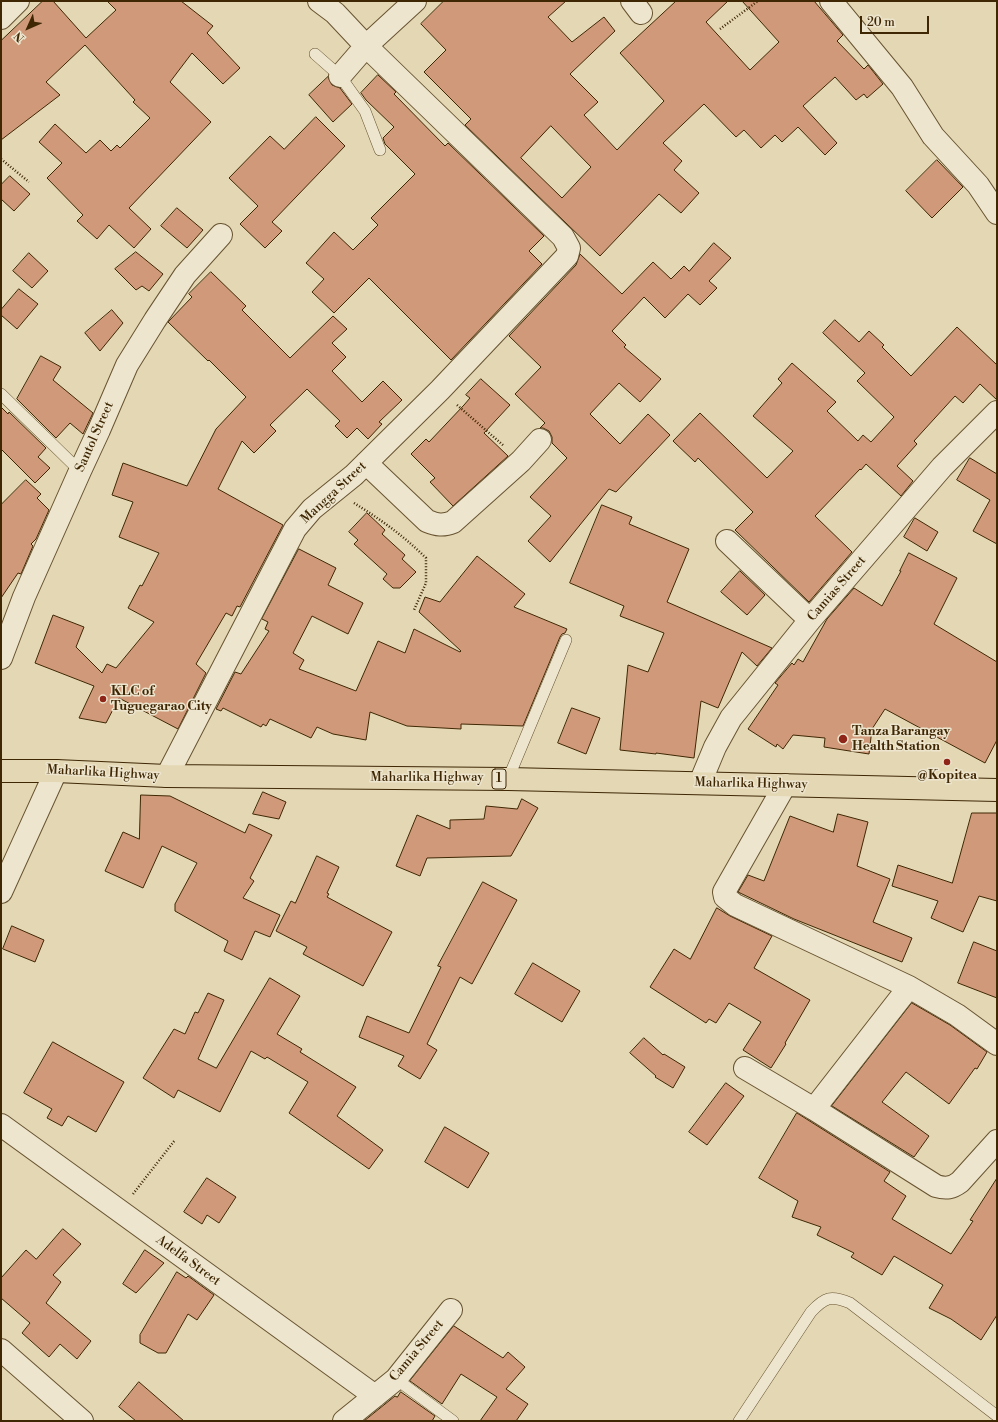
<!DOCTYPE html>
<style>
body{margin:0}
#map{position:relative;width:998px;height:1422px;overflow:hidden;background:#e3d7b4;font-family:"Libre Bodoni",serif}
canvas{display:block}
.frame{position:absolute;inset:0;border:2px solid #3f2704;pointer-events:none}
.north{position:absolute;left:8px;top:8px;width:40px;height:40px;-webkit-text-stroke:3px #ede5ce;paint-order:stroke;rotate:225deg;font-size:11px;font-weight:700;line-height:16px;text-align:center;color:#3f2704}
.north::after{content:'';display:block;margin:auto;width:14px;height:18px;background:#3f2704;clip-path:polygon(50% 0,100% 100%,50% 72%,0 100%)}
.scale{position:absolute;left:860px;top:16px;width:69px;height:18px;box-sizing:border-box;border:2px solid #3f2704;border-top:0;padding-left:5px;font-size:12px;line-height:14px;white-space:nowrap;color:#3f2704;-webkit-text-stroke:3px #ede5ce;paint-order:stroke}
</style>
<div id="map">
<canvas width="998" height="1422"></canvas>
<div class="frame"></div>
<div class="north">N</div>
<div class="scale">20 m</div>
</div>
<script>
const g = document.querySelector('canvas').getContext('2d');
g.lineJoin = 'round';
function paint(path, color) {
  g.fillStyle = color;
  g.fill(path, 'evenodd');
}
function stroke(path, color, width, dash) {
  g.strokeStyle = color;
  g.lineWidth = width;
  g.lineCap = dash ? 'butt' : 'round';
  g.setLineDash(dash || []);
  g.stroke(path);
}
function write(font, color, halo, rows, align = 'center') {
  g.font = font + ' "Libre Bodoni",serif';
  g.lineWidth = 3;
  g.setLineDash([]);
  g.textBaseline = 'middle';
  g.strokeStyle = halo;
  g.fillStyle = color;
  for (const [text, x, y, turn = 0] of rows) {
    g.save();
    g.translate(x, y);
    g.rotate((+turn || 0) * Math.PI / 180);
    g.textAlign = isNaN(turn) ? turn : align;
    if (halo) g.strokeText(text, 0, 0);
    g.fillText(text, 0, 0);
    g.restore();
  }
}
const building = new Path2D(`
 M 43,1 L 53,1 L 86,38 L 116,10 L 107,1 L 181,1 L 213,26 L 207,33 L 240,68 L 223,84 L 192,53 L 170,82 L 211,122 L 129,208 L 151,229 L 134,248 L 109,225 L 97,239 L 77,221 L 83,215 L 47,178 L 62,163 L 39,142 L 55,124 L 86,153 L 100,140 L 111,151 L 117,145 L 120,148 L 150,118 L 133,102 L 135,100 L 85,45 L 46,82 L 60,95 L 1,140 L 1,41 Z
 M 444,1 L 566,1 L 548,17 L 572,42 L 604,17 L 615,31 L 570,74 L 598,102 L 584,115 L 617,150 L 664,101 L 620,53 L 676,1 L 728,1 L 706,22 L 750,70 L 779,42 L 742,1 L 814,1 L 843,35 L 837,41 L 864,69 L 868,65 L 883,84 L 867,98 L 864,94 L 856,100 L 835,77 L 803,106 L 837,143 L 825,155 L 798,127 L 782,142 L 775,135 L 761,148 L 744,130 L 736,137 L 704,104 L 663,143 L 682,161 L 674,170 L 699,193 L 681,213 L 659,194 L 600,256 L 465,125 L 471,119 L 424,72 L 446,50 L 421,24 ZM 551,126 L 591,167 L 562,198 L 521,158 Z
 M 378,75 L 396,92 L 394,94 L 445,146 L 448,143 L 544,236 L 529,251 L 542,264 L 451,360 L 369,278 L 334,313 L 312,292 L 324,279 L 306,263 L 334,232 L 353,250 L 378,225 L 371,218 L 415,174 L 385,144 L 383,138 L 394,127 L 366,100 L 361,93 Z
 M 328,77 L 332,85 L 340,88 L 352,104 L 333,122 L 309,95 Z
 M 316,117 L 345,146 L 272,222 L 282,231 L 265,248 L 240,224 L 258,206 L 229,178 L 270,136 L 284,149 Z
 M 937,160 L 963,187 L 932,218 L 906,191 Z
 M 10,176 L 30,194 L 14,211 L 1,199 L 1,185 Z
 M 177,208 L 203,230 L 187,248 L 161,226 Z
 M 714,243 L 731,258 L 709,281 L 717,288 L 700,305 L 688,294 L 665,318 L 644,297 L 612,331 L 626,345 L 624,347 L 661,379 L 640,402 L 619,383 L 590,414 L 620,444 L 648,414 L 670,435 L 616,492 L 609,489 L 550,562 L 528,541 L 551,516 L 530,497 L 567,458 L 552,443 L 552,437 L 549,431 L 543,428 L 540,428 L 545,423 L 515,394 L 541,367 L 509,336 L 576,265 L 580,254 L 622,294 L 653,262 L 671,279 L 684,266 L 689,271 Z
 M 136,252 L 163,274 L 149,291 L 142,286 L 136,290 L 115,269 Z
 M 29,253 L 48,271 L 32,288 L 13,271 Z
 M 211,272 L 246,306 L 242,310 L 290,358 L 333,316 L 347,329 L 332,343 L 346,357 L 332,371 L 362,402 L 383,381 L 402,400 L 379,422 L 382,424 L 368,439 L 357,428 L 347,438 L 335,426 L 340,421 L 307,389 L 270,425 L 276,431 L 254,453 L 242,441 L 218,489 L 283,525 L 240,607 L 237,606 L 232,616 L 226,613 L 196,664 L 206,673 L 178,729 L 119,698 L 106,723 L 79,718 L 94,686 L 35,663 L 53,615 L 84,627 L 76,647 L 102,673 L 107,664 L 116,668 L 154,622 L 128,608 L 140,585 L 142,586 L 159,553 L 119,537 L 133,502 L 112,495 L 123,463 L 187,486 L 216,429 L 246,397 L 209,360 L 208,361 L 168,322 L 192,297 L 189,294 Z
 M 19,289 L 38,304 L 17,329 L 1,315 L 1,310 Z
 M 112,310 L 123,323 L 100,351 L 85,333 Z
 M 835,320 L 859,342 L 869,331 L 884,345 L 882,347 L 911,376 L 957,327 L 997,365 L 997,400 L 980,384 L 963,403 L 955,396 L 914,441 L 917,444 L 897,466 L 913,481 L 901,496 L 866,464 L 861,470 L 860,469 L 815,516 L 852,552 L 809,602 L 735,530 L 753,512 L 698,458 L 695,462 L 673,441 L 700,413 L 767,478 L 793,451 L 753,416 L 782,383 L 778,379 L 792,363 L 836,402 L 827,411 L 858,441 L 863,435 L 871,442 L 894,417 L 857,381 L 865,373 L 823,333 Z
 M 41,356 L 61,367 L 53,380 L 93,413 L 83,434 L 70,423 L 56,438 L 17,399 Z
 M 481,379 L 510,405 L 484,433 L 508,456 L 453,506 L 430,482 L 435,478 L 411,454 L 426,439 L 429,442 L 464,405 L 470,398 L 466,395 Z
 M 1,407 L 8,414 L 9,412 L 46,448 L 38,457 L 50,468 L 35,483 L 1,449 Z
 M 970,458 L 997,474 L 997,544 L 973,531 L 990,500 L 957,480 Z
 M 26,480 L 41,494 L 37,498 L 49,510 L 36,539 L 31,544 L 33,546 L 21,574 L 18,573 L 1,598 L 1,505 Z
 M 602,505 L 632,517 L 629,524 L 689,549 L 667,602 L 772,648 L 757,666 L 742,652 L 718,708 L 701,701 L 694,758 L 656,753 L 656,754 L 620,750 L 628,665 L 648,672 L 664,633 L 620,616 L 624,606 L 570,583 Z
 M 367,513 L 385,530 L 382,534 L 405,555 L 402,559 L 416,572 L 400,588 L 393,588 L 383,579 L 387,574 L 354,544 L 358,540 L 349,532 Z
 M 915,518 L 938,532 L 927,551 L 904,537 Z
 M 299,549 L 336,568 L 328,585 L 363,603 L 348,634 L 312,616 L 293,653 L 304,660 L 299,669 L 356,691 L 378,641 L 405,653 L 414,629 L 460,652 L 461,651 L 419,612 L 425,597 L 440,602 L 477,556 L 525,594 L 514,607 L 567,629 L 565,633 L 562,634 L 560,637 L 523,726 L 461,724 L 461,729 L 407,726 L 370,712 L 366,740 L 333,734 L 317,727 L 311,738 L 270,719 L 266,726 L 263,724 L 261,727 L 223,708 L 221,711 L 216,709 L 235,672 L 241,674 L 269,631 L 265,629 L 268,622 L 262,619 Z
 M 909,553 L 957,578 L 934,624 L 997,662 L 997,740 L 985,763 L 885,709 L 872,729 L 869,754 L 824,747 L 825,738 L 793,735 L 783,749 L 777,744 L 776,747 L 748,729 L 778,685 L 775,683 L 792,663 L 794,665 L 798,659 L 803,662 L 827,619 L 854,588 L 882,606 L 901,571 L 900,571 Z
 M 740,571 L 765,595 L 747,615 L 721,592 Z
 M 572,708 L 600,718 L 586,754 L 558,743 Z
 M 263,792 L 286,802 L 279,819 L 253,814 Z
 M 141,795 L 170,796 L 245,833 L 249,824 L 272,835 L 250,878 L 254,881 L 243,898 L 280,915 L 270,937 L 255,931 L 242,960 L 224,951 L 228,941 L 175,911 L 175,904 L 197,863 L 162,846 L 143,888 L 105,871 L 123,832 L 139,839 Z
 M 522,799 L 538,808 L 511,856 L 427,858 L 420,876 L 396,866 L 417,815 L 450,829 L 450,820 L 484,819 L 486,806 L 517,809 Z
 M 972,813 L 997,813 L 997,901 L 979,896 L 963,932 L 931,918 L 938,901 L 892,886 L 898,865 L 952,883 Z
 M 838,814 L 868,822 L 857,866 L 890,879 L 873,922 L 912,938 L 902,962 L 794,919 L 738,892 L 748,875 L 764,881 L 790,816 L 833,832 Z
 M 317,856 L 339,867 L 327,893 L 329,894 L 327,897 L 392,932 L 363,986 L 303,954 L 307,947 L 276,931 L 291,901 L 295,903 Z
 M 483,882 L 517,900 L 472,984 L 460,977 L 427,1044 L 437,1050 L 420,1079 L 398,1066 L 404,1056 L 359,1037 L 367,1016 L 409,1033 L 441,967 L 438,966 Z
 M 717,908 L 730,916 L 772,936 L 754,968 L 810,1000 L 785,1043 L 786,1044 L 771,1068 L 743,1050 L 761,1022 L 729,1003 L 716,1023 L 709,1019 L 706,1023 L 650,987 L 674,949 L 690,959 Z
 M 12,926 L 44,940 L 35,962 L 3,949 Z
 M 974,942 L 997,951 L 997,998 L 958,983 Z
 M 533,963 L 580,991 L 562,1022 L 515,994 Z
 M 270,978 L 300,996 L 277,1034 L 302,1049 L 300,1052 L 356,1087 L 337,1116 L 383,1150 L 369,1169 L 289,1113 L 308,1082 L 267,1057 L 265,1059 L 251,1051 L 220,1112 L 178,1090 L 174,1098 L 143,1078 L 174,1029 L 185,1034 L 195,1012 L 198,1013 L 208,993 L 224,1000 L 198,1059 L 216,1068 Z
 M 912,1003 L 950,1025 L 987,1052 L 977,1069 L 975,1068 L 949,1104 L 906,1072 L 882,1102 L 929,1136 L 914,1157 L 832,1106 Z
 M 644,1038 L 663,1055 L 664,1054 L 685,1067 L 673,1088 L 655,1077 L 656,1076 L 630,1053 Z
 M 53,1042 L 124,1082 L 96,1132 L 68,1116 L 62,1126 L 47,1118 L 52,1109 L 24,1093 Z
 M 726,1083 L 744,1096 L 707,1145 L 689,1132 Z
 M 797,1113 L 890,1172 L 884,1181 L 906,1196 L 892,1219 L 951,1254 L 973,1221 L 970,1220 L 997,1178 L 997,1315 L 981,1340 L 951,1319 L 929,1308 L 943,1285 L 894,1256 L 882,1275 L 851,1257 L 854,1253 L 817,1235 L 821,1227 L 792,1217 L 798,1201 L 759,1178 Z
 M 445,1127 L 489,1153 L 468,1188 L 425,1162 Z
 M 207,1178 L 236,1197 L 219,1223 L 207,1215 L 202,1224 L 184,1212 Z
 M 63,1229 L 81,1244 L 53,1275 L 61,1282 L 46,1303 L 91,1341 L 77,1359 L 60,1344 L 49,1357 L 22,1333 L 30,1323 L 1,1298 L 1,1278 L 26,1250 L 36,1259 Z
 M 145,1250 L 164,1263 L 136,1293 L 123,1284 Z
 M 177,1272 L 186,1278 L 188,1276 L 214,1295 L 197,1320 L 188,1314 L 166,1353 L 158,1353 L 140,1343 L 140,1335 Z
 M 454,1326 L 503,1358 L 508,1352 L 525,1367 L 506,1389 L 528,1404 L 516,1421 L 480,1421 L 497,1397 L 461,1374 L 442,1404 L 410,1381 Z
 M 139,1382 L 184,1421 L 136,1421 L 119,1407 Z
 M 401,1392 L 435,1416 L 432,1421 L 364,1421 L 395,1396 L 397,1397 Z`);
paint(building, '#d09979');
stroke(building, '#3f2704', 1);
const service = new Path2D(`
 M 315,54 L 340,76 L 365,111 L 380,150
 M 1,394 L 80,471
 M 508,779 L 566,640
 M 396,1379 L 453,1421
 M 739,1421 L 811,1312 C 825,1297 831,1295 850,1303 L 997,1416`);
const minor = new Path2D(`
 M 632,1 L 641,13
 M 831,1 L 902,87 L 933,136 L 978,185 L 997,213
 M 340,76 L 366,46 L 415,1
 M 366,463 L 427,521 C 437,525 443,526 453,522 L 521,461 L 540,440
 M 727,541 L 810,620
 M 1,658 L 24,597 L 80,471 L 99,430 L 127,365 L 155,320 L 185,275 L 221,235
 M 167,776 L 295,529 L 312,509 L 354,475 L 440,390 L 567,256 L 569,248 L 563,237 L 366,46 L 335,13 L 319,1
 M 700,783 L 715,747 L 731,718 L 810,620 L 942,467 L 997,412
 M 785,785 L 724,892 L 725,897 L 735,905 L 909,987 L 957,1015 L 997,1044
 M 1,892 L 56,771
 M 745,1068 L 814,1109 L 936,1186 C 946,1189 952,1188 960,1182 L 997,1141
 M 814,1109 L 909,987
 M 1,1125 L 375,1396
 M 1,1350 L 82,1421
 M 344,1421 L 396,1379 L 451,1310`);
const tertiary = new Path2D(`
 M 1,18 L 18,1`);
const primary = new Path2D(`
 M 1,771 L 56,771 L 167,776 L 508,779 L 997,790`);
stroke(service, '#685330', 12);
stroke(minor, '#685330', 24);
stroke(tertiary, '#685330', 24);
stroke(primary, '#3f2704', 24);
stroke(new Path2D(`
 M 720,29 L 758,1
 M 1,159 L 29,182
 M 457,405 L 504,446
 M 354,503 C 380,519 404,536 426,558 L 426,583 L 414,610
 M 133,1194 L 175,1140`), '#3f2704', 2.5, [1, 2]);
stroke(service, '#ede5ce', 11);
stroke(minor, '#ede5ce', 22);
stroke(tertiary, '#ede5ce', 22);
stroke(primary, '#e3d7b4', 22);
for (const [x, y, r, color] of [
 [103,699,4,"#8f2418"],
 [843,739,5,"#8f2418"],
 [947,762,4,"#8f2418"]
]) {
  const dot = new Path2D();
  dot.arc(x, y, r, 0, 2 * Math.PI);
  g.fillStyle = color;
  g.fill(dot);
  stroke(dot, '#ede5ce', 1.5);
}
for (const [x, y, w] of [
 [499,779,14]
]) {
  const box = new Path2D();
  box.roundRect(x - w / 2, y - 10, w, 20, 3);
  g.fillStyle = '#ede5ce';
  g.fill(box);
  stroke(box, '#3f2704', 1);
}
write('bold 12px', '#3f2704', null, [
 ["1",499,779]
]);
write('13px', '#3f2704', '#ede5ce', [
 ["Santol Street",95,437,-66],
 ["Mangga Street",334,493,-43],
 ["Camias Street",837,589,-49],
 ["Maharlika Highway",103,773,3],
 ["Maharlika Highway",427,778],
 ["Maharlika Highway",751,784,1],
 ["Adelfa Street",188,1261,36],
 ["Camia Street",417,1351,-50]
]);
write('bold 13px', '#3f2704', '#ede5ce', [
 ["KLC of",111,692],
 ["Tuguegarao City",111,707],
 ["Tanza Barangay",852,732],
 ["Health Station",852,747],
 ["@Kopitea",947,776,"center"]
], 'left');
</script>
